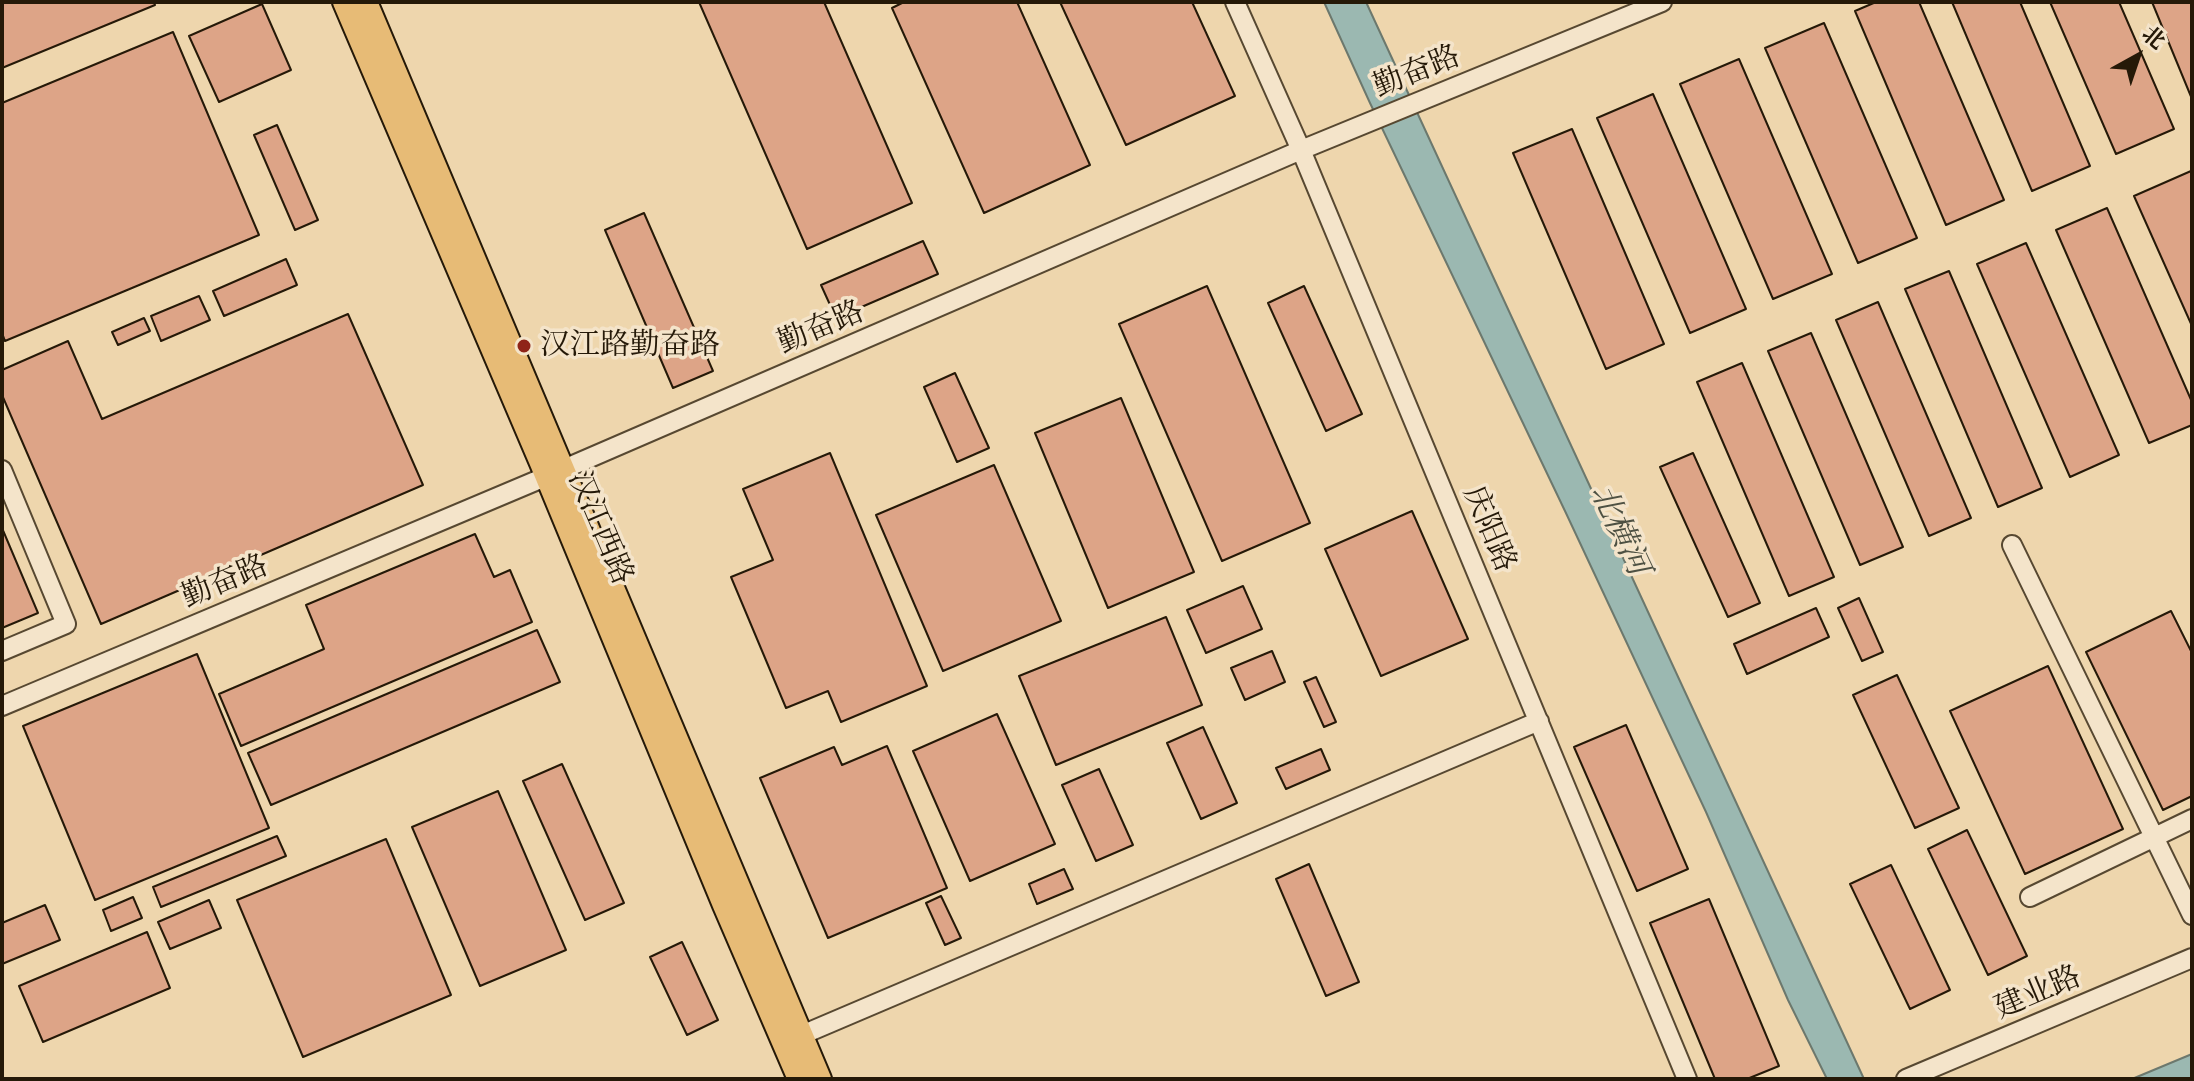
<!DOCTYPE html>
<meta charset="utf-8">
<style>
body{margin:0}
#map{position:relative;width:2194px;height:1081px;overflow:hidden;background:#eed6ad;font-family:"EB Garamond","Noto Serif SC",serif}
canvas{display:block}
.frame{position:absolute;inset:0;border:4px solid #251908;pointer-events:none}
.north{position:absolute;left:2098px;top:16px;width:80px;height:80px;-webkit-text-stroke:6px #f4e4ca;paint-order:stroke;rotate:40deg;font-size:22px;font-weight:700;line-height:32px;text-align:center;color:#251908}
.north::after{content:'';display:block;margin:auto;width:28px;height:36px;background:#251908;clip-path:polygon(50% 0,100% 100%,50% 72%,0 100%)}
</style>
<div id="map">
<canvas width="2194" height="1081"></canvas>
<div class="frame"></div>
<div class="north">北</div>
</div>
<script>
const g = document.querySelector('canvas').getContext('2d');
g.lineJoin = 'round';
function paint(path, color) {
  g.fillStyle = color;
  g.fill(path, 'evenodd');
}
function stroke(path, color, width, dash) {
  g.strokeStyle = color;
  g.lineWidth = width;
  g.lineCap = dash ? 'butt' : 'round';
  g.setLineDash(dash || []);
  g.stroke(path);
}
function write(font, color, halo, rows, align = 'center') {
  g.font = font + ' "EB Garamond","Noto Serif SC",serif';
  g.lineWidth = 7;
  g.setLineDash([]);
  g.textBaseline = 'middle';
  g.strokeStyle = halo;
  g.fillStyle = color;
  for (const [text, x, y, turn = 0] of rows) {
    g.save();
    g.translate(x, y);
    g.rotate((+turn || 0) * Math.PI / 180);
    g.textAlign = isNaN(turn) ? turn : align;
    if (halo) g.strokeText(text, 0, 0);
    g.fillText(text, 0, 0);
    g.restore();
  }
}
const water = new Path2D(`
 M 1324,2 L 1366,2 L 1864,1079 L 1827,1079 L 1788,1000 L 1706,812 L 1565,511 L 1370,103 Z
 M 2192,1054 L 2192,1079 L 2132,1079 Z`);
paint(water, '#9bb8b1');
stroke(water, '#6c786d', 2);
const building = new Path2D(`
 M 2,2 L 154,2 L 155,5 L 2,68 Z
 M 699,2 L 824,2 L 912,203 L 807,249 Z
 M 904,2 L 1017,2 L 1090,165 L 984,213 L 892,8 Z
 M 1060,2 L 1192,2 L 1235,96 L 1126,145 Z
 M 1876,2 L 1919,2 L 2004,200 L 1946,225 L 1855,11 Z
 M 1952,2 L 2020,2 L 2090,166 L 2032,191 Z
 M 2050,2 L 2119,2 L 2174,129 L 2116,154 Z
 M 2152,2 L 2192,2 L 2192,99 Z
 M 262,4 L 291,70 L 219,102 L 189,36 Z
 M 1824,23 L 1917,238 L 1858,263 L 1765,48 Z
 M 173,32 L 259,235 L 5,341 L 2,333 L 2,103 Z
 M 1739,59 L 1832,274 L 1773,299 L 1680,84 Z
 M 1653,94 L 1746,309 L 1690,333 L 1597,118 Z
 M 277,125 L 318,220 L 295,230 L 254,135 Z
 M 1572,129 L 1664,344 L 1606,369 L 1513,153 Z
 M 2191,171 L 2192,174 L 2192,326 L 2134,196 Z
 M 2107,208 L 2192,402 L 2192,425 L 2149,443 L 2056,230 Z
 M 644,213 L 713,371 L 673,388 L 605,230 Z
 M 923,241 L 938,274 L 836,318 L 821,285 Z
 M 2026,243 L 2119,455 L 2070,477 L 1977,264 Z
 M 286,259 L 297,285 L 224,316 L 213,291 Z
 M 1949,271 L 2042,488 L 1998,507 L 1905,289 Z
 M 1207,286 L 1310,523 L 1222,561 L 1119,324 Z
 M 1304,286 L 1362,414 L 1326,431 L 1268,303 Z
 M 199,296 L 210,320 L 161,341 L 151,316 Z
 M 1878,302 L 1971,518 L 1929,536 L 1836,320 Z
 M 348,314 L 423,485 L 101,624 L 2,395 L 2,370 L 68,341 L 102,419 Z
 M 144,318 L 150,331 L 118,345 L 112,332 Z
 M 1811,333 L 1903,547 L 1860,565 L 1768,351 Z
 M 1742,363 L 1834,577 L 1789,596 L 1697,382 Z
 M 955,373 L 989,448 L 957,462 L 924,387 Z
 M 1121,398 L 1194,572 L 1108,608 L 1035,433 Z
 M 830,453 L 927,686 L 841,722 L 828,691 L 786,708 L 731,577 L 773,560 L 743,489 Z
 M 1693,453 L 1760,603 L 1728,617 L 1660,467 Z
 M 994,465 L 1061,621 L 943,671 L 876,515 Z
 M 1412,511 L 1468,639 L 1381,676 L 1325,549 Z
 M 2,528 L 38,613 L 2,628 Z
 M 475,534 L 494,577 L 510,570 L 532,622 L 241,746 L 219,694 L 324,649 L 306,605 Z
 M 1243,586 L 1262,629 L 1206,653 L 1187,610 Z
 M 1859,598 L 1883,652 L 1862,661 L 1838,608 Z
 M 1816,608 L 1829,637 L 1747,674 L 1734,644 Z
 M 2171,611 L 2192,653 L 2192,796 L 2163,810 L 2086,652 Z
 M 1166,617 L 1202,705 L 1056,765 L 1019,676 Z
 M 537,630 L 560,682 L 271,805 L 248,753 Z
 M 1272,651 L 1285,682 L 1245,700 L 1231,668 Z
 M 197,654 L 269,828 L 95,900 L 23,726 Z
 M 2048,666 L 2123,829 L 2025,874 L 1950,711 Z
 M 1897,675 L 1959,808 L 1915,828 L 1853,695 Z
 M 1316,677 L 1336,722 L 1324,727 L 1304,682 Z
 M 997,714 L 1055,844 L 970,881 L 913,751 Z
 M 1626,725 L 1688,869 L 1637,891 L 1574,747 Z
 M 1203,727 L 1237,803 L 1201,819 L 1167,743 Z
 M 887,746 L 947,888 L 828,938 L 760,778 L 834,747 L 842,765 Z
 M 1321,749 L 1330,770 L 1286,789 L 1276,768 Z
 M 562,764 L 624,903 L 585,920 L 523,781 Z
 M 1099,769 L 1133,845 L 1096,861 L 1062,785 Z
 M 498,791 L 566,950 L 480,986 L 412,827 Z
 M 1967,830 L 2027,956 L 1988,975 L 1928,849 Z
 M 277,836 L 286,856 L 161,907 L 153,887 Z
 M 386,839 L 451,995 L 303,1057 L 237,900 Z
 M 1309,864 L 1359,982 L 1326,996 L 1276,879 Z
 M 1891,865 L 1950,990 L 1910,1009 L 1850,884 Z
 M 1064,869 L 1073,889 L 1037,904 L 1029,884 Z
 M 941,896 L 961,938 L 945,945 L 926,903 Z
 M 133,897 L 142,918 L 111,931 L 103,910 Z
 M 1709,899 L 1779,1066 L 1747,1079 L 1715,1079 L 1650,923 Z
 M 209,900 L 221,928 L 170,949 L 158,922 Z
 M 45,905 L 60,940 L 2,964 L 2,923 Z
 M 147,932 L 170,988 L 43,1042 L 19,986 Z
 M 682,942 L 718,1020 L 687,1035 L 650,957 Z`);
paint(building, '#dda487');
stroke(building, '#251908', 2);
const minor = new Path2D(`
 M 1235,2 L 1301,150 L 1687,1079
 M 2,470 L 66,624 L 2,651
 M 2012,545 L 2192,915
 M 2,706 L 564,469 L 1301,150 L 1662,2
 M 2030,897 L 2192,819
 M 790,1040 L 1539,721
 M 1906,1079 L 2192,958`);
const major = new Path2D(`
 M 344,2 L 541,463 L 724,905 L 799,1079
 M 366,2 L 820,1079`);
stroke(minor, '#574831', 22);
stroke(major, '#251908', 26);
stroke(minor, '#f4e4ca', 18);
stroke(major, '#e7bb76', 22);
for (const [x, y, r, color] of [
 [524,346,8,"#8f2418"]
]) {
  const dot = new Path2D();
  dot.arc(x, y, r, 0, 2 * Math.PI);
  g.fillStyle = color;
  g.fill(dot);
  stroke(dot, '#f4e4ca', 3);
}
write('30px', '#251908', '#f4e4ca', [
 ["勤奋路",1417,72,-22],
 ["勤奋路",821,328,-23],
 ["汉江西路",600,528,67],
 ["庆阳路",1489,529,67],
 ["勤奋路",225,582,-23],
 ["建业路",2038,993,-23]
]);
write('30px', '#251908', '#f4e4ca', [
 ["汉江路勤奋路",540,346]
], 'left');
write('italic 32px', '#4e5143', '#f4e4ca', [
 ["北横河",1619,530,65]
]);
</script>
